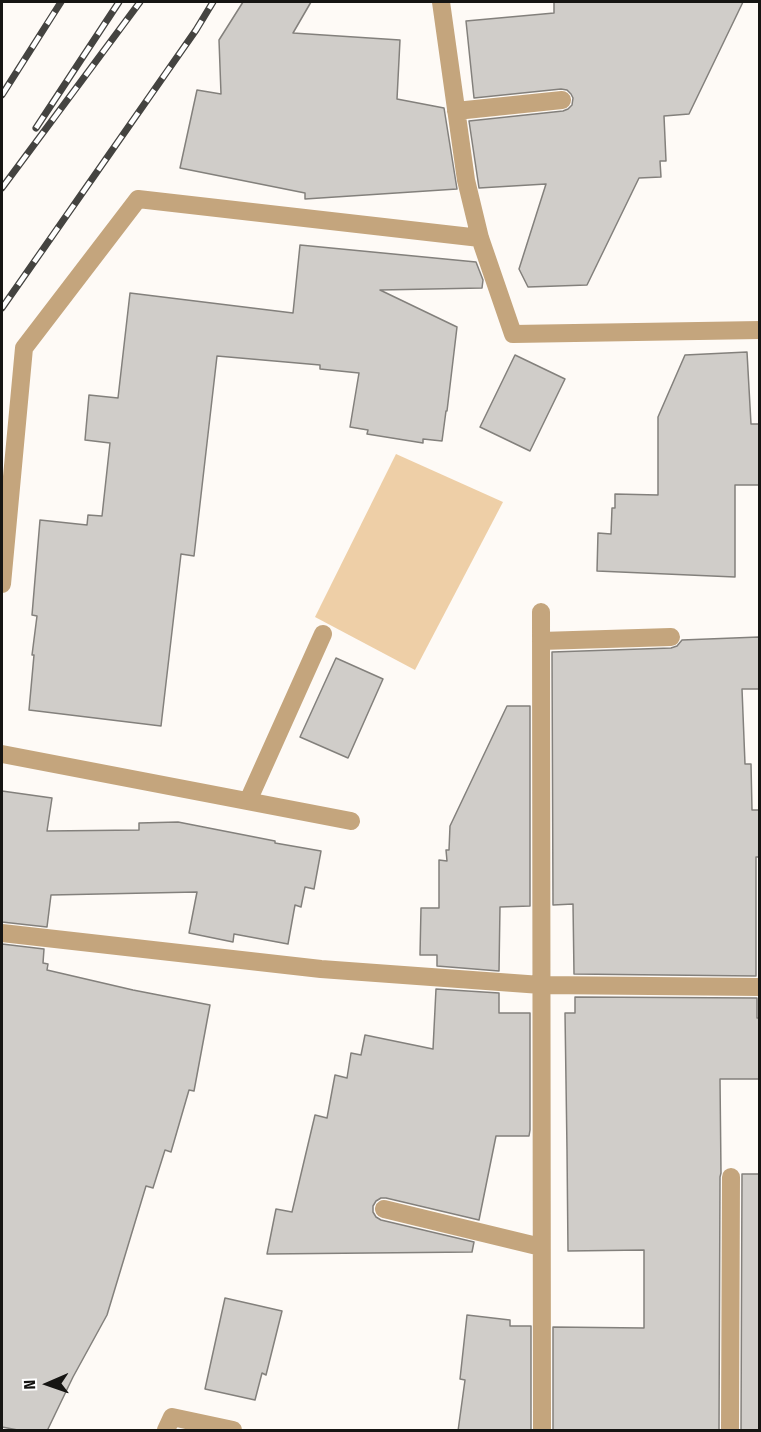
<!DOCTYPE html>
<style>
body{margin:0}
#map{position:relative;width:761px;height:1432px;overflow:hidden;background:#fefaf6;font-family:"Fira Sans Condensed",sans-serif}
canvas{display:block}
.frame{position:absolute;inset:0;border:3px solid #161513;pointer-events:none}
.north{position:absolute;left:18px;top:1354px;width:60px;height:60px;-webkit-text-stroke:4px #fff;paint-order:stroke;rotate:268deg;font-size:16px;font-weight:700;line-height:24px;text-align:center;color:#161513}
.north::after{content:'';display:block;margin:auto;width:21px;height:27px;background:#161513;clip-path:polygon(50% 0,100% 100%,50% 72%,0 100%)}
</style>
<div id="map">
<canvas width="761" height="1432"></canvas>
<div class="frame"></div>
<div class="north">N</div>
</div>
<script>
const g = document.querySelector('canvas').getContext('2d');
g.lineJoin = 'round';
function paint(path, color) {
  g.fillStyle = color;
  g.fill(path, 'evenodd');
}
function stroke(path, color, width, dash) {
  g.strokeStyle = color;
  g.lineWidth = width;
  g.lineCap = dash ? 'butt' : 'round';
  g.setLineDash(dash || []);
  g.stroke(path);
}
paint(new Path2D(`
 M 396,454 L 503,502 L 415,670 L 315,617 Z`), '#eecfa7');
const building = new Path2D(`
 M 243,2 L 311,2 L 293,33 L 400,40 L 397,99 L 444,108 L 457,189 L 305,199 L 305,193 L 180,168 L 197,90 L 221,94 L 219,40 Z
 M 554,2 L 743,2 L 689,114 L 664,116 L 666,161 L 660,161 L 661,177 L 639,178 L 587,285 L 528,287 L 519,269 L 546,184 L 479,188 L 469,121 L 563,111 L 568,109 L 572,105 L 573,98 L 571,94 L 567,90 L 561,89 L 474,98 L 466,21 L 554,13 Z
 M 300,245 L 476,262 L 483,280 L 482,288 L 380,290 L 457,327 L 447,411 L 446,411 L 442,441 L 423,439 L 423,443 L 367,434 L 368,430 L 350,427 L 359,373 L 320,369 L 320,365 L 217,356 L 194,556 L 181,554 L 161,726 L 29,710 L 34,655 L 32,655 L 37,616 L 32,615 L 40,520 L 87,525 L 88,515 L 102,516 L 110,443 L 85,440 L 89,395 L 118,398 L 130,293 L 293,313 Z
 M 747,352 L 751,424 L 759,424 L 759,485 L 735,485 L 735,577 L 597,571 L 598,533 L 611,534 L 612,508 L 615,508 L 615,494 L 658,495 L 658,417 L 685,355 Z
 M 515,355 L 565,379 L 530,451 L 480,427 Z
 M 759,637 L 759,689 L 742,689 L 745,764 L 751,764 L 752,810 L 759,810 L 759,857 L 756,857 L 756,976 L 574,974 L 573,904 L 553,905 L 552,652 L 671,648 L 677,646 L 682,640 Z
 M 336,658 L 383,679 L 348,758 L 300,737 Z
 M 507,706 L 530,706 L 530,906 L 500,907 L 499,971 L 437,966 L 437,955 L 420,955 L 421,908 L 439,908 L 439,860 L 447,861 L 446,850 L 449,850 L 450,826 Z
 M 2,791 L 52,798 L 47,831 L 139,830 L 139,823 L 178,822 L 275,841 L 275,843 L 321,851 L 314,889 L 305,887 L 301,907 L 295,905 L 288,944 L 234,934 L 233,942 L 189,933 L 197,892 L 51,895 L 47,927 L 2,922 Z
 M 2,944 L 44,949 L 43,963 L 48,964 L 47,970 L 133,990 L 210,1005 L 194,1091 L 189,1090 L 171,1152 L 165,1150 L 153,1188 L 146,1186 L 107,1315 L 73,1377 L 47,1431 L 23,1431 L 2,1427 Z
 M 436,989 L 499,993 L 499,1013 L 530,1013 L 530,1130 L 529,1136 L 496,1136 L 479,1220 L 386,1198 L 381,1198 L 376,1201 L 373,1206 L 373,1212 L 376,1217 L 381,1220 L 474,1242 L 472,1252 L 267,1254 L 276,1209 L 292,1212 L 315,1115 L 327,1118 L 335,1075 L 347,1078 L 351,1053 L 361,1055 L 365,1035 L 433,1049 Z
 M 575,997 L 757,998 L 757,1018 L 759,1018 L 759,1079 L 720,1079 L 721,1173 L 720,1177 L 719,1431 L 553,1431 L 553,1327 L 644,1328 L 644,1250 L 568,1251 L 567,1150 L 565,1013 L 575,1013 Z
 M 742,1174 L 759,1174 L 759,1431 L 741,1431 Z
 M 225,1298 L 282,1311 L 266,1375 L 262,1373 L 255,1400 L 205,1389 Z
 M 467,1315 L 510,1320 L 510,1326 L 531,1326 L 531,1431 L 458,1431 L 465,1380 L 460,1379 Z`);
paint(building, '#d0cdc9');
stroke(building, '#83807c', 1.5);
stroke(new Path2D(`
 M 441,2 L 466,180 L 480,238 L 513,334 L 760,330
 M 456,111 L 562,100
 M 2,584 L 24,348 L 138,199 L 480,238
 M 541,612 L 542,1430
 M 541,641 L 671,637
 M 2,754 L 351,821
 M 248,801 L 323,634
 M 2,933 L 321,969 L 541,985 L 760,987
 M 384,1209 L 541,1247
 M 166,1430 L 172,1417 L 233,1430
 M 730,1430 L 731,1177`), '#c4a57d', 18);
const rail = new Path2D(`
 M 2,95 L 61,2
 M 36,128 L 119,2
 M 2,188 L 140,2
 M 2,308 L 196,30 L 213,2`);
stroke(rail, '#444340', 7);
stroke(rail, '#fff', 4.5, [14]);
</script>
